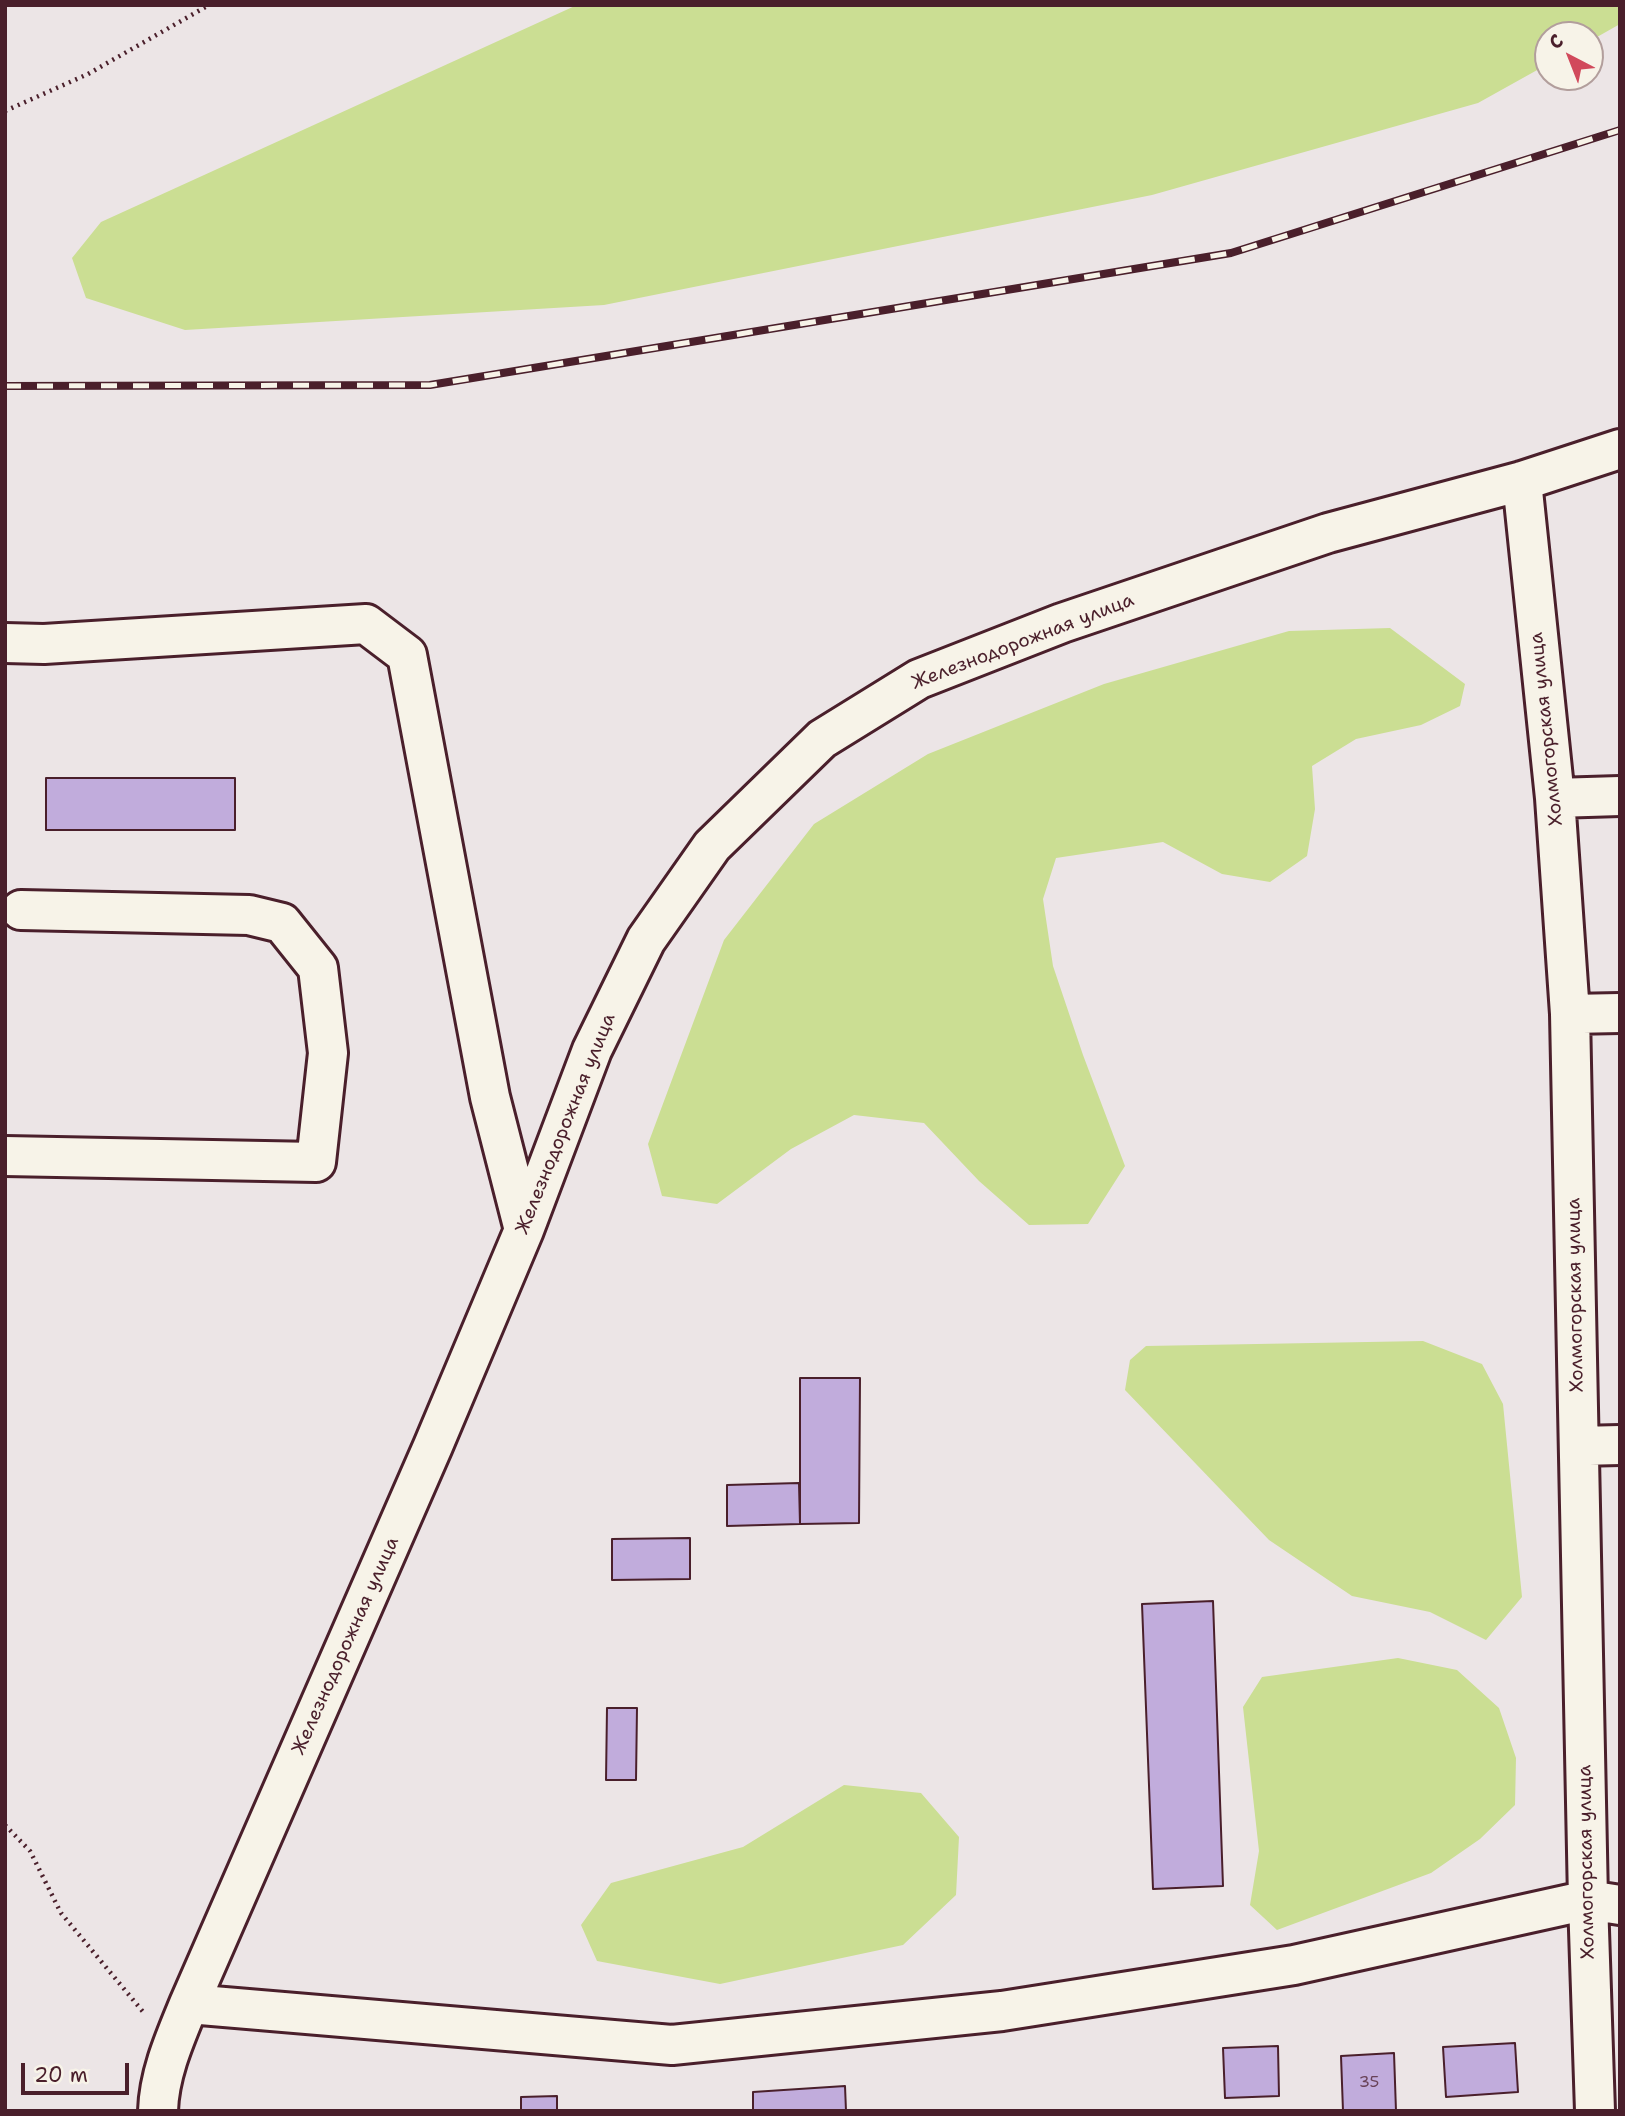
<!DOCTYPE html>
<meta charset="utf-8">
<style>
body{margin:0}
#map{position:relative;width:1625px;height:2116px;overflow:hidden;background:#ece5e6;font-family:"Shantell Sans",sans-serif}
canvas{display:block}
.frame{position:absolute;inset:0;border:7px solid #4a1f2b;pointer-events:none}
.north{position:absolute;left:1534px;top:21px;width:70px;height:70px;box-sizing:border-box;background:#f7f3e8;border:2px solid #b29e9c;border-radius:50%;rotate:318deg;font-size:19px;font-weight:700;line-height:28px;text-align:center;color:#4a1f2b}
.north::after{content:'';display:block;margin:auto;width:24px;height:32px;background:#d1495b;clip-path:polygon(50% 0,100% 100%,50% 72%,0 100%)}
.scale{position:absolute;left:21px;top:2063px;width:108px;height:32px;box-sizing:border-box;border:4px solid #4a1f2b;border-top:0;padding-left:9px;font-size:21px;line-height:24px;white-space:nowrap;color:#4a1f2b;-webkit-text-stroke:5px #f7f3e8;paint-order:stroke}
</style>
<div id="map">
<canvas width="1625" height="2116"></canvas>
<div class="frame"></div>
<div class="north">С</div>
<div class="scale">20 m</div>
</div>
<script>
const g = document.querySelector('canvas').getContext('2d');
g.lineJoin = 'round';
function paint(path, color) {
  g.fillStyle = color;
  g.fill(path, 'evenodd');
}
function stroke(path, color, width, dash) {
  g.strokeStyle = color;
  g.lineWidth = width;
  g.lineCap = dash ? 'butt' : 'round';
  g.setLineDash(dash || []);
  g.stroke(path);
}
function write(font, color, halo, rows, align = 'center') {
  g.font = font + ' "Shantell Sans",sans-serif';
  g.lineWidth = 5;
  g.setLineDash([]);
  g.textBaseline = 'middle';
  g.strokeStyle = halo;
  g.fillStyle = color;
  for (const [text, x, y, turn = 0] of rows) {
    g.save();
    g.translate(x, y);
    g.rotate((+turn || 0) * Math.PI / 180);
    g.textAlign = isNaN(turn) ? turn : align;
    if (halo) g.strokeText(text, 0, 0);
    g.fillText(text, 0, 0);
    g.restore();
  }
}
paint(new Path2D(`
 M 577,5 L 1620,5 L 1620,24 L 1590,41 L 1590,35 L 1548,35 L 1548,64 L 1478,103 L 1152,195 L 604,305 L 185,330 L 86,298 L 72,258 L 101,222 Z
 M 1390,628 L 1465,684 L 1460,706 L 1421,725 L 1356,739 L 1312,766 L 1315,809 L 1307,856 L 1270,882 L 1222,874 L 1163,842 L 1056,858 L 1043,899 L 1053,966 L 1083,1055 L 1125,1166 L 1088,1224 L 1029,1225 L 979,1181 L 924,1123 L 854,1115 L 791,1149 L 717,1204 L 662,1196 L 648,1144 L 724,940 L 814,824 L 928,754 L 1104,684 L 1289,631 Z
 M 1423,1341 L 1482,1364 L 1503,1404 L 1522,1597 L 1486,1640 L 1430,1612 L 1352,1596 L 1269,1540 L 1125,1390 L 1130,1360 L 1146,1346 Z
 M 1398,1658 L 1457,1670 L 1499,1708 L 1516,1758 L 1515,1805 L 1480,1839 L 1431,1873 L 1277,1930 L 1250,1905 L 1259,1851 L 1243,1707 L 1262,1677 Z
 M 844,1785 L 921,1793 L 959,1837 L 956,1895 L 903,1945 L 720,1984 L 597,1961 L 581,1925 L 611,1883 L 743,1847 Z`), '#cbde93');
const building = new Path2D(`
 M 5,736 L 6,736 L 5,936 Z
 M 46,778 L 235,778 L 235,830 L 46,830 Z
 M 800,1378 L 860,1378 L 859,1523 L 800,1524 Z
 M 799,1483 L 800,1524 L 727,1526 L 727,1485 Z
 M 690,1538 L 690,1579 L 612,1580 L 612,1539 Z
 M 1213,1601 L 1223,1886 L 1153,1889 L 1142,1604 Z
 M 607,1708 L 637,1708 L 636,1780 L 606,1780 Z
 M 1515,2043 L 1518,2092 L 1446,2097 L 1443,2047 Z
 M 1278,2046 L 1279,2096 L 1225,2098 L 1223,2048 Z
 M 1394,2053 L 1396,2111 L 1343,2111 L 1341,2056 Z
 M 845,2086 L 846,2111 L 753,2111 L 753,2092 Z
 M 557,2096 L 557,2111 L 521,2111 L 521,2097 Z`);
paint(building, '#c1acdc');
stroke(building, '#4a1f2b', 2);
const minor = new Path2D(`
 M 1522,481 L 1555,798 L 1570,1014 L 1588,1900 L 1595,2111
 M 5,643 L 44,644 L 366,624 L 407,655 L 490,1097 L 524,1230
 M 1555,798 L 1620,796
 M 1570,1014 L 1620,1013
 M 5,1156 L 316,1162 L 328,1053 L 318,968 L 282,923 L 249,915 L 21,910
 M 1579,1446 L 1620,1445
 M 189,2004 L 672,2045 L 1002,2011 L 1294,1965 L 1588,1900 L 1620,1905
 M 158,2111 C 159,2074 175,2038 189,2004 L 433,1446 L 524,1230 L 592,1050 L 646,940 L 712,846 L 822,739 L 919,679 L 1062,623 L 1328,533 L 1522,481 L 1620,449`);
stroke(minor, '#4a1f2b', 44);
stroke(new Path2D(`
 M 5,111 L 88,74 L 209,5
 M 5,1825 L 30,1851 L 61,1913 L 144,2013`), '#4a1f2b', 4.5, [2, 5]);
stroke(minor, '#f7f3e8', 38);
const rail = new Path2D(`
 M 5,386 L 430,385 L 1231,253 L 1620,130`);
stroke(rail, '#4a1f2b', 8);
stroke(rail, '#f7f3e8', 5, [16]);
write('16px', '#684257', null, [
 ["35",1369,2083]
]);
write('19px', '#4a1f2b', '#f7f3e8', [
 ["Железнодорожная улица",1023,642,-21],
 ["Холмогорская улица",1547,729,-96],
 ["Железнодорожная улица",566,1124,-68],
 ["Холмогорская улица",1576,1295,-91],
 ["Железнодорожная улица",346,1646,-66],
 ["Холмогорская улица",1587,1862,-91]
]);
</script>
